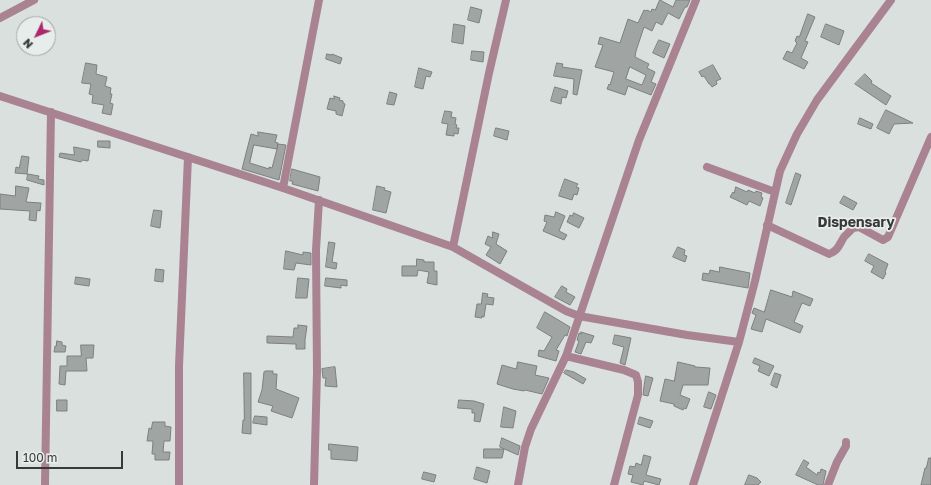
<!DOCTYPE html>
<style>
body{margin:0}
#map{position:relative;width:931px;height:485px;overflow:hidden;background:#dae0de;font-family:"Golos Text",sans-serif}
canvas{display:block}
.north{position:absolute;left:16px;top:16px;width:40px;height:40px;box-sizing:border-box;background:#e7edeb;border:1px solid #a1a5a3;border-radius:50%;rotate:227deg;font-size:11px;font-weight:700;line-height:16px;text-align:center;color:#373938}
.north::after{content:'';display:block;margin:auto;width:14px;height:18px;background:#ad276d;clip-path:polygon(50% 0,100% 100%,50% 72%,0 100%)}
.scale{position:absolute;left:16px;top:451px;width:107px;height:18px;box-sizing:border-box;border:2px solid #373938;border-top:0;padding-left:5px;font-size:12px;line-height:14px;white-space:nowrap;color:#373938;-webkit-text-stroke:3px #e7edeb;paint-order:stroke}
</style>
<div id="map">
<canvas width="931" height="485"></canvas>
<div class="north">N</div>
<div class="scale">100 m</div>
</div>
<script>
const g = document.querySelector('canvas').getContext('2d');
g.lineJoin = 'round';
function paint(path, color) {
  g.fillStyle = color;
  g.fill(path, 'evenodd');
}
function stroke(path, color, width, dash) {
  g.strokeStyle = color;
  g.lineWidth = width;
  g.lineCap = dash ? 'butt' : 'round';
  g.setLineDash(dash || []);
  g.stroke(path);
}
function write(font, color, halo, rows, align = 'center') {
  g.font = font + ' "Golos Text",sans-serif';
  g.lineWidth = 3.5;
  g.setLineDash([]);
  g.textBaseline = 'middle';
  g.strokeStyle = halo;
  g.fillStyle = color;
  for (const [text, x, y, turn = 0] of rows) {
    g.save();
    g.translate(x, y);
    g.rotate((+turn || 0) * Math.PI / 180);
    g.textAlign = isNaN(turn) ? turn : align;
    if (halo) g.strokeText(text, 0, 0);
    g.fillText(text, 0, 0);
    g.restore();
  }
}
const building = new Path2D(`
 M 660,0 L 673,7 L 676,0 L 690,0 L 687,7 L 685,7 L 679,19 L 668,13 L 662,25 L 656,22 L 652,31 L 644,27 L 636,51 L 635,57 L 649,64 L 647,68 L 655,72 L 651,82 L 656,84 L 651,95 L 628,86 L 625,95 L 607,89 L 609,84 L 610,85 L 614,72 L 595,67 L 603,45 L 598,44 L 600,37 L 620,43 L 628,19 L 638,23 L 644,10 L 646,11 L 647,10 L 651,12 L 652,9 L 655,10 ZM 630,67 L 646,75 L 642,85 L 626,79 Z
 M 471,7 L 482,10 L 479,23 L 468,20 Z
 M 808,14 L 815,17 L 805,41 L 808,42 L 801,58 L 808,62 L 804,69 L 783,59 L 787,51 L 792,53 L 797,43 L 795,41 L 797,36 L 799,37 Z
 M 454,24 L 465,26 L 463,44 L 452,42 Z
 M 826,24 L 844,31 L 839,45 L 821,37 Z
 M 659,40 L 670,44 L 664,58 L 653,53 Z
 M 472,51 L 484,52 L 483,62 L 471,60 Z
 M 327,54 L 332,55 L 332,54 L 342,58 L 340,64 L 326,59 Z
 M 86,63 L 97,65 L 96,74 L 107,77 L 105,86 L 111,88 L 110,94 L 112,94 L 110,103 L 113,104 L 111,115 L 102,113 L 104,105 L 92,103 L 93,95 L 89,94 L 91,84 L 82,83 Z
 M 557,63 L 563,64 L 562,67 L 582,70 L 577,95 L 573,94 L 574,79 L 554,76 Z
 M 713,65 L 721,79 L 716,81 L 717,84 L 712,87 L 710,84 L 709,84 L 704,76 L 702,77 L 699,72 Z
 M 419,68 L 432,72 L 430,77 L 426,76 L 423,89 L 415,87 Z
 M 865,74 L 872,81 L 871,83 L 891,96 L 886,105 L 855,84 Z
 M 555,87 L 568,91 L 566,98 L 562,97 L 561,104 L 551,101 Z
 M 390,92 L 397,94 L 394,105 L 387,104 Z
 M 334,96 L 340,98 L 339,100 L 343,101 L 343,103 L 345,104 L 342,116 L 336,114 L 336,111 L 327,109 L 330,98 L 334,99 Z
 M 886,110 L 913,123 L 894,124 L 889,134 L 877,128 Z
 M 445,111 L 452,112 L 451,117 L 456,118 L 455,124 L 457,125 L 456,128 L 459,128 L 458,134 L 454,133 L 454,136 L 446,135 L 448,124 L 442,123 Z
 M 860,118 L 873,124 L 871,129 L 858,124 Z
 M 496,128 L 509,131 L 507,140 L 494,136 Z
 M 258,132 L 277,135 L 275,142 L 278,143 L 277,149 L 278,144 L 286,145 L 279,180 L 242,169 L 251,134 L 258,136 ZM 254,145 L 277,149 L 272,168 L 269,167 L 269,169 L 250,163 Z
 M 98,141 L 110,141 L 110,148 L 98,147 Z
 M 74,147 L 90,150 L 88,161 L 82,160 L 81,162 L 59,157 L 60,153 L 74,155 Z
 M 22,156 L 29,157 L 27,174 L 15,173 L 16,167 L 19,168 Z
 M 292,169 L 320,177 L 318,191 L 292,184 L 293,181 L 290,181 Z
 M 796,173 L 801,175 L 791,205 L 786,203 Z
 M 28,174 L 39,176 L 38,179 L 44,180 L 44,185 L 27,180 Z
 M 565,179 L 578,184 L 576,187 L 579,188 L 577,195 L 574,194 L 572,200 L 559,196 Z
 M 16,186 L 29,188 L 26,202 L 41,203 L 40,211 L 37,210 L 36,221 L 29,220 L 30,211 L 0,209 L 0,194 L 15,196 Z
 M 377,186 L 385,188 L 384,190 L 391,192 L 386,213 L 373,210 Z
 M 736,187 L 747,192 L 748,190 L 755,193 L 756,191 L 762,193 L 761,197 L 763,198 L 760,206 L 749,201 L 747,205 L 730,197 L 733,192 L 734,193 Z
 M 844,196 L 857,203 L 853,210 L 840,203 Z
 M 154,210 L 162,211 L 160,228 L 151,226 Z
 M 556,212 L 565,216 L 559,231 L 567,235 L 564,240 L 543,231 L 547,222 L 544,221 L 545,215 L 554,217 Z
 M 574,213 L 584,218 L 579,228 L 567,222 L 570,215 L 572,216 Z
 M 493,232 L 499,234 L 496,244 L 507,251 L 500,264 L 486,255 L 491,247 L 485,244 L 488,236 L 492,238 Z
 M 329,242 L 335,243 L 332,262 L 337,263 L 336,269 L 326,267 Z
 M 678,247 L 685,250 L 684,255 L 687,256 L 685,262 L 673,257 Z
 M 286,251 L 303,255 L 303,252 L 311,253 L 311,265 L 296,263 L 294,270 L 284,269 Z
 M 869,254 L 888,264 L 885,272 L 886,273 L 883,279 L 871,272 L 874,266 L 865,261 Z
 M 417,259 L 424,260 L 424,262 L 434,262 L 434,271 L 437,271 L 437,285 L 427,283 L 429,272 L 418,270 L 417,276 L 402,276 L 402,266 L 416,266 Z
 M 720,267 L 750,273 L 748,288 L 702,280 L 703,273 L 709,274 L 710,270 L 719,272 Z
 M 156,269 L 164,270 L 163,282 L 155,281 Z
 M 76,277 L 90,279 L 89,286 L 75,284 Z
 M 298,278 L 309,279 L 307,298 L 296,298 Z
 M 326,278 L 347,280 L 347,286 L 341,285 L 341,288 L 325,286 Z
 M 562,286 L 567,289 L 566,292 L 575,297 L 570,305 L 555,297 Z
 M 771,290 L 792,297 L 793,291 L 813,299 L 810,306 L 802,303 L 794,322 L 803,326 L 800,333 L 766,319 L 762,332 L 751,329 L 756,315 L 752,313 L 754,308 L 764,312 Z
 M 483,293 L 488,294 L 487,297 L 494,298 L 493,305 L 486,304 L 484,317 L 482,316 L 482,318 L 475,317 L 477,304 L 481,304 Z
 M 545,312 L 570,327 L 567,336 L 565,335 L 556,350 L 559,351 L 556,361 L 538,356 L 539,350 L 544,351 L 552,337 L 537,328 Z
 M 298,325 L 307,326 L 305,340 L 305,349 L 296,349 L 296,344 L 267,343 L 267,336 L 293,337 L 294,328 L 298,328 Z
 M 581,332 L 594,336 L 591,343 L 586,342 L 581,354 L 575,352 L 579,341 L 577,340 L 579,333 L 581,334 Z
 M 615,335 L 631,338 L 625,365 L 620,363 L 624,347 L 613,344 Z
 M 57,341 L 62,342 L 62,345 L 66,346 L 65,352 L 54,352 L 55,346 L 56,346 Z
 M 81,345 L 94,345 L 93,358 L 86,358 L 87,371 L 66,371 L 65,385 L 59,384 L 60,366 L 67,366 L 67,356 L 81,356 Z
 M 755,358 L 774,366 L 769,376 L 758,371 L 760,366 L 753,363 Z
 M 518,362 L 537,366 L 535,375 L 549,378 L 542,394 L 525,390 L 524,391 L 513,389 L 497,384 L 502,365 L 516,369 Z
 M 678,362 L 695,366 L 695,367 L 710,368 L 708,385 L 683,385 L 680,395 L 690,399 L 686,409 L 684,408 L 683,410 L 674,406 L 674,404 L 660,401 L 665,379 L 674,381 Z
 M 335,367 L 337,387 L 325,386 L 326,378 L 323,378 L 322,369 Z
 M 566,370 L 574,372 L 586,379 L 583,384 L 564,373 Z
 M 266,371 L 273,371 L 273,374 L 277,374 L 276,389 L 299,398 L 292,418 L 271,411 L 273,406 L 258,402 L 262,390 L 264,372 Z
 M 244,373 L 251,373 L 251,434 L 242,433 L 243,420 L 244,420 Z
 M 775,373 L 781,375 L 777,388 L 771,385 Z
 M 646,376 L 653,378 L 648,396 L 643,395 L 644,386 Z
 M 709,392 L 716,395 L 711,409 L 704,407 Z
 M 57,400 L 67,400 L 67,411 L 57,411 Z
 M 459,400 L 474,401 L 484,404 L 480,422 L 474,421 L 475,413 L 472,413 L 472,409 L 458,408 Z
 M 504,407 L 516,411 L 513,428 L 501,427 Z
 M 255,416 L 267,417 L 267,425 L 253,423 Z
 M 640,417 L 653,421 L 650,428 L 638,424 Z
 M 153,422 L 165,422 L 165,426 L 171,427 L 170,441 L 164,441 L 163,452 L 170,452 L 169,460 L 155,460 L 155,454 L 152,454 L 153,441 L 147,441 L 149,428 L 151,429 Z
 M 502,438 L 520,446 L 518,455 L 500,447 Z
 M 329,444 L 358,447 L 357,461 L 331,459 L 331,450 L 329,450 Z
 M 484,449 L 504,449 L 502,458 L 484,458 Z
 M 644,455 L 651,457 L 646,475 L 661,479 L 659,485 L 644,481 L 643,485 L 631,482 L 633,475 L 628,474 L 630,466 L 635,467 L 636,463 L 641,465 Z
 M 929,458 L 931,458 L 931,485 L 921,485 L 925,468 L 926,468 Z
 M 804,460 L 809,463 L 806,467 L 817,475 L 818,472 L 820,473 L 821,469 L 826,471 L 823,485 L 818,485 L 796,475 Z
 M 477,467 L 490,471 L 487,483 L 474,479 Z
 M 424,472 L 436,475 L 434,482 L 422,479 Z
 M 749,475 L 757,478 L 761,482 L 758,485 L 745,485 Z`);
paint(building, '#a0a5a4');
stroke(building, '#7c8180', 1);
stroke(new Path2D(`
 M 0,18 L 34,0
 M 0,96 L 283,188 L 453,247 L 566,311 L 579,316 L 687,335 L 739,342 L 693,485
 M 707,167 L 775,192
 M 283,188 L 319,0
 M 767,225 L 829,254 C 838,251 839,245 844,237 C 847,234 850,231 853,228 L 859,227 L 883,240 L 888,237 L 931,137
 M 453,247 L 489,73 L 506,0
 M 739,342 L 755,281 L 780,171 L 797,134 L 817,100 L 891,0
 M 566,356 L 624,370 L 636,375 L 638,382 L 638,395 L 614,485
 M 45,485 L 51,112
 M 179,485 L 179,366 L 188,157
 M 314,485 L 317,372 L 316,250 L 319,200
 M 518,485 L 525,447 L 531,429 L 566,356 L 639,140 L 696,0
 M 828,485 L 837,462 L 846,446 L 846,442`), '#a98391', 8);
write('bold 14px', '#373938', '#e7edeb', [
 ["Dispensary",856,223]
]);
</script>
